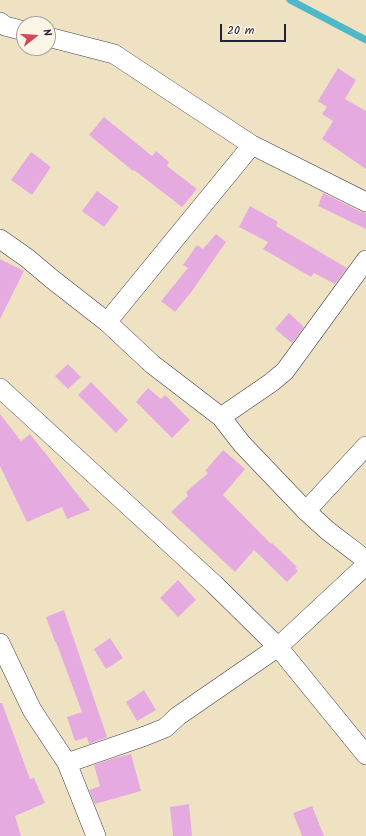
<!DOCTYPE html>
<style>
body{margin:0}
#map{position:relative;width:366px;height:836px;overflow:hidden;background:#efe2c3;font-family:Kalam,sans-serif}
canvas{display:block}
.north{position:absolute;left:16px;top:16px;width:40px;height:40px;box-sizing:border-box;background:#fcf5e5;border:1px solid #a5a1a1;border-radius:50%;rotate:73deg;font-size:11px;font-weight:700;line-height:16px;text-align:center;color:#22223b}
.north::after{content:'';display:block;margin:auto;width:14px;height:18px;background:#d1495b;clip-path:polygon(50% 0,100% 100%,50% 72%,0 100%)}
.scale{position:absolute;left:220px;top:24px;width:66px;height:18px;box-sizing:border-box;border:2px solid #22223b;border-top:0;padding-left:5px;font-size:12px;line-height:14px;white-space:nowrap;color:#22223b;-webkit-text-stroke:3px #fcf5e5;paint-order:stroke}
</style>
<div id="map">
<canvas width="366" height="836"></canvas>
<div class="north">N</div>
<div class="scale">20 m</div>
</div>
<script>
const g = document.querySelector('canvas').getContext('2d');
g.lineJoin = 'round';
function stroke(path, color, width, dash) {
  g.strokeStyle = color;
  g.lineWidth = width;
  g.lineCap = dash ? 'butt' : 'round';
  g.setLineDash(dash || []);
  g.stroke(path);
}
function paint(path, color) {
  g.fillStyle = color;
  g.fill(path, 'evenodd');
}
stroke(new Path2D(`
 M 290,0 L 366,40`), '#4cb8c8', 7);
paint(new Path2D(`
 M 338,68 L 356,80 L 345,99 L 366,111 L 366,169 L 322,139 L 333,121 L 322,114 L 327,107 L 318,101 Z
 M 104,117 L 152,156 L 156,151 L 169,162 L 167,166 L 197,189 L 182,207 L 134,170 L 133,171 L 89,135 Z
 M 31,152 L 51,167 L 32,195 L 11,180 Z
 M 97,191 L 119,207 L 104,227 L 82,211 Z
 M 323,193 L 361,212 L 366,213 L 366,229 L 318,206 Z
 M 250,206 L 278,222 L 276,226 L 347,268 L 335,284 L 314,273 L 311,277 L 263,249 L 268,242 L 239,227 Z
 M 216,234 L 226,242 L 192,291 L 175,312 L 161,301 L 188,268 L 183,265 L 197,245 L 203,249 Z
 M 0,259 L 24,271 L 0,319 Z
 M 289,313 L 304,327 L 292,343 L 275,329 Z
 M 68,364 L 81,377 L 68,389 L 55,376 Z
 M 91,382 L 128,420 L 116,433 L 78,395 Z
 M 148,388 L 161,399 L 165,395 L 190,420 L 172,438 L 136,402 Z
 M 0,414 L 21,441 L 30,434 L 90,510 L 67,519 L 62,507 L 27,522 L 0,466 Z
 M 223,450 L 245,469 L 223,495 L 271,544 L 272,543 L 297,567 L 295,568 L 298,571 L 287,582 L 254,550 L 235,572 L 171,512 L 188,496 L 186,492 L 208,473 L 205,471 Z
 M 178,580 L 196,600 L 178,617 L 160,598 Z
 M 64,610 L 107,737 L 89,744 L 87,737 L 75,741 L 67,717 L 82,712 L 56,642 L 55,642 L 46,617 Z
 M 110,638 L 123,658 L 106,669 L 94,649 Z
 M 144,690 L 156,710 L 137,721 L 126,702 Z
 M 0,703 L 2,703 L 30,779 L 34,778 L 45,803 L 15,816 L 21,836 L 0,836 Z
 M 131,754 L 141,791 L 95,804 L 89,790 L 100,786 L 94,765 L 115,758 Z
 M 189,804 L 192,836 L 173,836 L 170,807 Z
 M 312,806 L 324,836 L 302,836 L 293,813 Z`), '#e5abe1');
const street = new Path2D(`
 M 0,22 L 5,26 L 24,31
 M 48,37 L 114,54 L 252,145 L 366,202
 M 0,239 L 27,258 L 52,279 L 107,322 L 152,364 L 221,417 L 242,444 L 306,511 L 328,531 L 366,560
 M 107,322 L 252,145
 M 0,388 L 214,584 L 278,647 L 366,755
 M 221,417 L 272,382 L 285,371 L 366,260
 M 306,511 L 366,446
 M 0,643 L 32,710 L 67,763 L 96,836
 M 67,763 L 145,736 L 165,728 L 178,716 L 278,647 L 366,565`);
stroke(street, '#413f4f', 20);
stroke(street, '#fff', 19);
</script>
